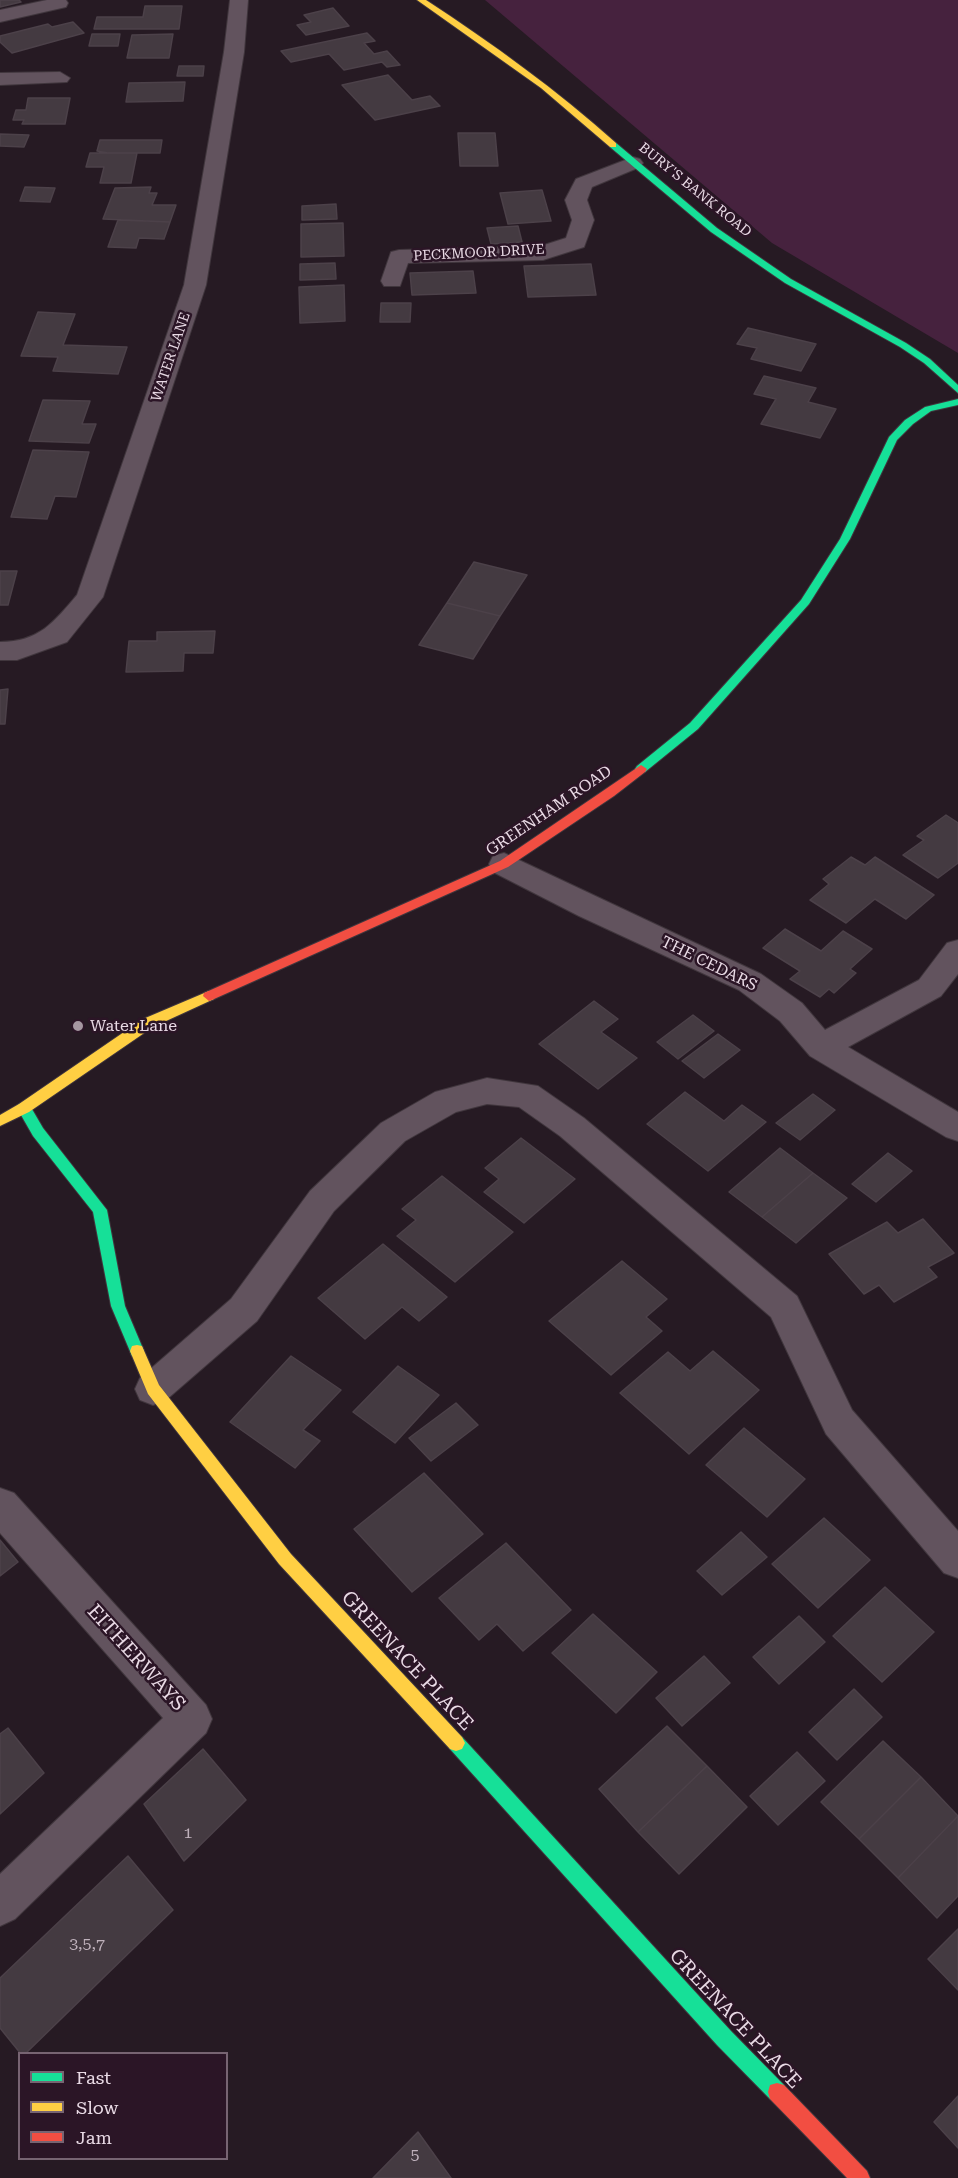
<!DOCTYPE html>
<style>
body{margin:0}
#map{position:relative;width:958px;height:2178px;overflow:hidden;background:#261a23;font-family:"Roboto Serif",serif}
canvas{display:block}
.legend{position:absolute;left:18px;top:2052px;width:210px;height:108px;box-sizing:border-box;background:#2b1526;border:2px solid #776472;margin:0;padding:8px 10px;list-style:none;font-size:18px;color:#e9dae5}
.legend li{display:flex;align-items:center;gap:12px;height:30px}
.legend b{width:30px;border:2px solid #776472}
</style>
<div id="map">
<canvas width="958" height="2178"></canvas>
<ul class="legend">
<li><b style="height:8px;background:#16e098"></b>Fast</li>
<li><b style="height:8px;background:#ffcf43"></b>Slow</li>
<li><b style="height:8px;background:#f24e42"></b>Jam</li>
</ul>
</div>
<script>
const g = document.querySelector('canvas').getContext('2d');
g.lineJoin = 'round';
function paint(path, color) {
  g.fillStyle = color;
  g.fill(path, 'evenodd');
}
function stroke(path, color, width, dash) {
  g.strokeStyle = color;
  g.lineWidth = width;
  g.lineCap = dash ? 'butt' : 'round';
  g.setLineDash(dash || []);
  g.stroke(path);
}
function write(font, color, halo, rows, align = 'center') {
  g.font = font + ' "Roboto Serif",serif';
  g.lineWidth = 5;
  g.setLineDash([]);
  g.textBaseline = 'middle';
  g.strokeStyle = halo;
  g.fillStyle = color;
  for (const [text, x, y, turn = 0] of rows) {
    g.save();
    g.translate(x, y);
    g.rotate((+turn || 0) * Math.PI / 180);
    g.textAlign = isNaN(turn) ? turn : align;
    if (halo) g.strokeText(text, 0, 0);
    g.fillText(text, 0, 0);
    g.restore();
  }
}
paint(new Path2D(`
 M 485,0 L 958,0 L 958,353 L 772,243 Z`), '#46223e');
const building = new Path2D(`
 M 0,0 L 19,0 L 21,2 L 0,7 Z
 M 145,6 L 182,6 L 179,29 L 94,29 L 97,17 L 143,17 Z
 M 333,8 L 349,26 L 306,35 L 297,25 L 311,22 L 304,15 Z
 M 73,22 L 84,33 L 12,53 L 0,42 L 0,36 L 48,24 L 52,27 Z
 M 367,33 L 375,41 L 364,43 L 374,54 L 387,51 L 400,65 L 387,67 L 382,62 L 344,70 L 329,54 L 291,62 L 281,51 Z
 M 92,34 L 120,34 L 118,46 L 89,46 Z
 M 173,34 L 169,58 L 127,58 L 132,35 Z
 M 179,66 L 204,66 L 203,76 L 177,76 Z
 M 388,75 L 412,100 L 430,96 L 440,106 L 375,120 L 342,85 Z
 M 185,82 L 183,101 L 126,102 L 129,83 Z
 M 28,98 L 70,98 L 65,124 L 22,124 L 24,120 L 13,120 L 16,110 L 26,110 Z
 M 458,133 L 495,133 L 498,166 L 460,166 Z
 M 0,134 L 29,135 L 24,147 L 0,146 Z
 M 100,140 L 162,140 L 160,153 L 108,153 L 97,151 Z
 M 90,153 L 137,153 L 131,183 L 100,183 L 104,167 L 86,167 Z
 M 25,187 L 55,188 L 50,202 L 20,201 Z
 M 151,187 L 149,193 L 157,193 L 152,205 L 176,205 L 170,222 L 103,219 L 115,188 Z
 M 542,190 L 551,221 L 508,224 L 500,193 Z
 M 336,204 L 337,219 L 302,220 L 302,206 Z
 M 118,220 L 170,222 L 164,239 L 139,238 L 136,248 L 108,247 Z
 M 343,223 L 344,256 L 301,257 L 301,224 Z
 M 518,226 L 522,242 L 491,244 L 487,228 Z
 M 335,263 L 336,279 L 300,280 L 300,264 Z
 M 591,264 L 596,295 L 528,297 L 524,266 Z
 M 473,271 L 476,293 L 412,295 L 410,273 Z
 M 344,285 L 345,321 L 300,323 L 299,287 Z
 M 381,303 L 411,303 L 410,322 L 380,322 Z
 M 38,312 L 75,314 L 63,345 L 127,347 L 118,374 L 53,371 L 58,357 L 21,356 Z
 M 748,328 L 816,344 L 801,371 L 751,359 L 757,348 L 737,344 Z
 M 764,376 L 816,388 L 808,402 L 836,409 L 820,438 L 761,424 L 776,399 L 754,394 Z
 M 43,400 L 90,401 L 82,424 L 96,424 L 89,443 L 29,441 Z
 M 33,450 L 89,452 L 76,497 L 55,496 L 47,519 L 11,517 Z
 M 474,562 L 527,575 L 500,616 L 447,603 Z
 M 0,571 L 17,571 L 8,605 L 0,605 Z
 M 447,603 L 500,616 L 473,659 L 419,645 Z
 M 215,631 L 213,653 L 184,653 L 183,671 L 126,672 L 129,641 L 157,641 L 157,632 Z
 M 8,689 L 5,724 L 0,724 L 0,690 Z
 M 946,815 L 958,823 L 958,863 L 938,878 L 903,855 L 924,840 L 917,836 Z
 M 851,857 L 865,865 L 875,857 L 934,895 L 906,919 L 875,899 L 846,923 L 810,900 L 829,884 L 823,879 Z
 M 785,929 L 821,951 L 843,931 L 872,949 L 850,969 L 856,973 L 834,993 L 829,989 L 820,997 L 790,979 L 800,971 L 763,948 Z
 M 594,1001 L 618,1019 L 601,1032 L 637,1058 L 598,1089 L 539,1044 Z
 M 693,1015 L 714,1031 L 678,1059 L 657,1042 Z
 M 718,1034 L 740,1050 L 704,1078 L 682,1061 Z
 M 685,1092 L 724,1121 L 742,1105 L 766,1122 L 708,1171 L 647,1124 Z
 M 813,1094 L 835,1110 L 800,1140 L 776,1123 Z
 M 521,1138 L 575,1179 L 524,1223 L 484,1192 L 499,1179 L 485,1168 Z
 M 780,1148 L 813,1173 L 762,1217 L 729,1192 Z
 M 888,1153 L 912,1171 L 876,1202 L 852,1184 Z
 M 813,1173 L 847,1198 L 796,1243 L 762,1217 Z
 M 442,1176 L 513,1232 L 455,1282 L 397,1236 L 416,1220 L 402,1209 Z
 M 923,1219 L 954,1253 L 928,1267 L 937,1277 L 894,1302 L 879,1285 L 864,1294 L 829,1254 L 887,1222 L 898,1233 Z
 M 383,1244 L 447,1297 L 419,1321 L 402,1307 L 365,1339 L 318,1298 Z
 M 622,1261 L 667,1299 L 646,1317 L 662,1331 L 611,1375 L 549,1321 Z
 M 713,1351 L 759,1390 L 689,1454 L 620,1393 L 668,1352 L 690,1371 Z
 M 291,1356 L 341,1390 L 303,1430 L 320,1441 L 295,1468 L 230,1422 Z
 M 398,1366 L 439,1395 L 395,1443 L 353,1412 Z
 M 456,1403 L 478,1425 L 431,1461 L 409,1438 Z
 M 744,1428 L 805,1479 L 767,1517 L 706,1465 Z
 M 424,1473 L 483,1534 L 412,1592 L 354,1529 Z
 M 824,1518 L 870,1560 L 818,1608 L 772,1564 Z
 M 741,1532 L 767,1557 L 722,1595 L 697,1571 Z
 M 0,1540 L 18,1562 L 0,1576 Z
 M 506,1543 L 571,1610 L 523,1651 L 497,1624 L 479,1640 L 439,1598 Z
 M 885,1587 L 934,1632 L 882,1682 L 833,1636 Z
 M 593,1614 L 657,1672 L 616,1713 L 552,1653 Z
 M 799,1616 L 825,1642 L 779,1684 L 753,1657 Z
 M 704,1656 L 730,1683 L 682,1726 L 656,1698 Z
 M 854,1689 L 882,1717 L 837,1760 L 809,1732 Z
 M 667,1726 L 707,1766 L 638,1832 L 599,1789 Z
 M 8,1728 L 44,1773 L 0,1814 L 0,1734 Z
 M 883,1741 L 921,1777 L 859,1839 L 821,1802 Z
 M 203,1749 L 246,1800 L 184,1861 L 144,1804 Z
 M 797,1752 L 825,1781 L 778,1825 L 750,1796 Z
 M 707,1766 L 747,1807 L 679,1874 L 638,1832 Z
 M 921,1777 L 958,1816 L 898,1878 L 859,1839 Z
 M 958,1816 L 958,1896 L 937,1918 L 898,1878 Z
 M 128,1856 L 173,1910 L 25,2054 L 21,2054 L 0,2028 L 0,1978 Z
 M 958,1929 L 958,1990 L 928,1959 Z
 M 958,2096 L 958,2148 L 934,2122 Z
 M 418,2132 L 451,2178 L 373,2178 Z`);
paint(building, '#443a41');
stroke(building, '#4c4149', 1.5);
const street = new Path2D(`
 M 47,0 L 66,0 L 68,3 L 66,7 L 0,22 L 0,10 Z
 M 230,0 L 248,0 L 244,52 L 206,285 L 103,597 L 67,642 L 17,660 L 0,660 L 0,642 C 39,642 54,622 77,595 L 184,285 L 224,52 Z
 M 60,72 L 70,78 L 67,82 L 0,85 L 0,73 Z
 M 633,157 L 640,159 L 643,163 L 640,167 L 592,187 L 587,200 L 594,220 L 584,247 L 543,260 L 408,263 L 400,286 L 384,286 L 381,281 L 391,252 L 399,250 L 541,246 L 566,238 L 572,220 L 565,200 L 576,179 Z
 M 504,853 L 761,974 L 802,1003 L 825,1030 L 919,980 L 947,943 L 958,940 L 958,974 L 941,996 L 848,1047 L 958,1112 L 958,1141 L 946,1137 L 810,1056 L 780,1021 L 739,990 L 579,916 L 493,872 L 489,864 L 493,856 Z
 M 487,1078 L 538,1086 L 584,1118 L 797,1296 L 852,1410 L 958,1531 L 958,1578 L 944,1573 L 826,1434 L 771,1317 L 560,1136 L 519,1107 L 487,1104 L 456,1112 L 405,1141 L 334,1211 L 257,1321 L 166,1400 L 153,1405 L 140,1400 L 135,1389 L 140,1378 L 231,1299 L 310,1191 L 381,1123 L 435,1092 Z
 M 0,1488 L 14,1493 L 206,1705 L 212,1719 L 206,1733 L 15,1919 L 0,1926 L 0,1874 L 163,1718 L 0,1533 Z`);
const fast = new Path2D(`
 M 610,143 L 616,143 L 717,228 L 791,279 L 906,343 L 930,359 L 958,385 L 958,393 L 924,363 L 900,347 L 785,283 L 711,232 L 610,147 Z
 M 958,399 L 958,405 L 931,411 L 913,424 L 897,440 L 850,539 L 809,604 L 698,729 L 645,772 L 637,772 L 635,769 L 637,766 L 690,723 L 801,600 L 840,539 L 889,437 L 905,420 L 925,407 Z
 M 24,1103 L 29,1104 L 43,1128 L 107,1210 L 125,1306 L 144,1351 L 142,1356 L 137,1357 L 132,1356 L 111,1306 L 93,1212 L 33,1136 L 17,1108 L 19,1104 Z
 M 456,1735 L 462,1737 L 731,2031 L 784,2085 L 786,2092 L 784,2099 L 777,2101 L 770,2099 L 717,2045 L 450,1749 L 447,1743 L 450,1737 Z`);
const slow = new Path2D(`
 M 417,0 L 426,0 C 493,44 557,90 616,143 L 616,147 L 610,147 L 541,88 Z
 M 209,991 L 214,993 L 215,996 L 214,999 L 153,1027 L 29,1112 L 0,1126 L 0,1115 L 19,1104 L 143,1019 Z
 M 137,1345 L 142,1346 L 159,1385 L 291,1554 L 462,1737 L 465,1743 L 462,1749 L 456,1751 L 450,1749 L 279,1564 L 148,1394 L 130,1351 L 132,1346 Z`);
const jam = new Path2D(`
 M 641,765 L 647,769 L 645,772 L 614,796 L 508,867 L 214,999 L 209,1001 L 203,996 L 204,993 L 500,861 Z
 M 777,2083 L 784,2085 L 867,2171 L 870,2178 L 847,2178 L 770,2099 L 768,2092 L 770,2085 Z`);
stroke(street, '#40363d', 2);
stroke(fast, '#40363d', 2);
stroke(slow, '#40363d', 2);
stroke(jam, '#40363d', 2);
paint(street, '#62535e');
paint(fast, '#16e098');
paint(slow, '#ffcf43');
paint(jam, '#f24e42');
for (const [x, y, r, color] of [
 [78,1026,6,"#a597a1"]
]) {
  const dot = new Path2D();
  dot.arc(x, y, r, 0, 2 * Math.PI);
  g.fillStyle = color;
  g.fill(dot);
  stroke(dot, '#2b1526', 2);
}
write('14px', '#e9dae5', '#2b1526', [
 ["BURY'S BANK ROAD",695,190,39],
 ["PECKMOOR DRIVE",479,253,-3],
 ["WATER LANE",171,357,-71]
]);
write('16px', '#e9dae5', '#2b1526', [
 ["GREENHAM ROAD",549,811,-34],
 ["THE CEDARS",709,964,26]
]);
write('16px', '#e9dae5', '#2b1526', [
 ["Water Lane",90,1026]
], 'left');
write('16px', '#c0b2bc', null, [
 ["1",188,1833],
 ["3,5,7",87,1944],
 ["5",415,2155]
]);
write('20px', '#e9dae5', '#2b1526', [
 ["EITHERWAYS",136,1658,48],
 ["GREENACE PLACE",407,1661,47],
 ["GREENACE PLACE",735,2019,47]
]);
</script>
